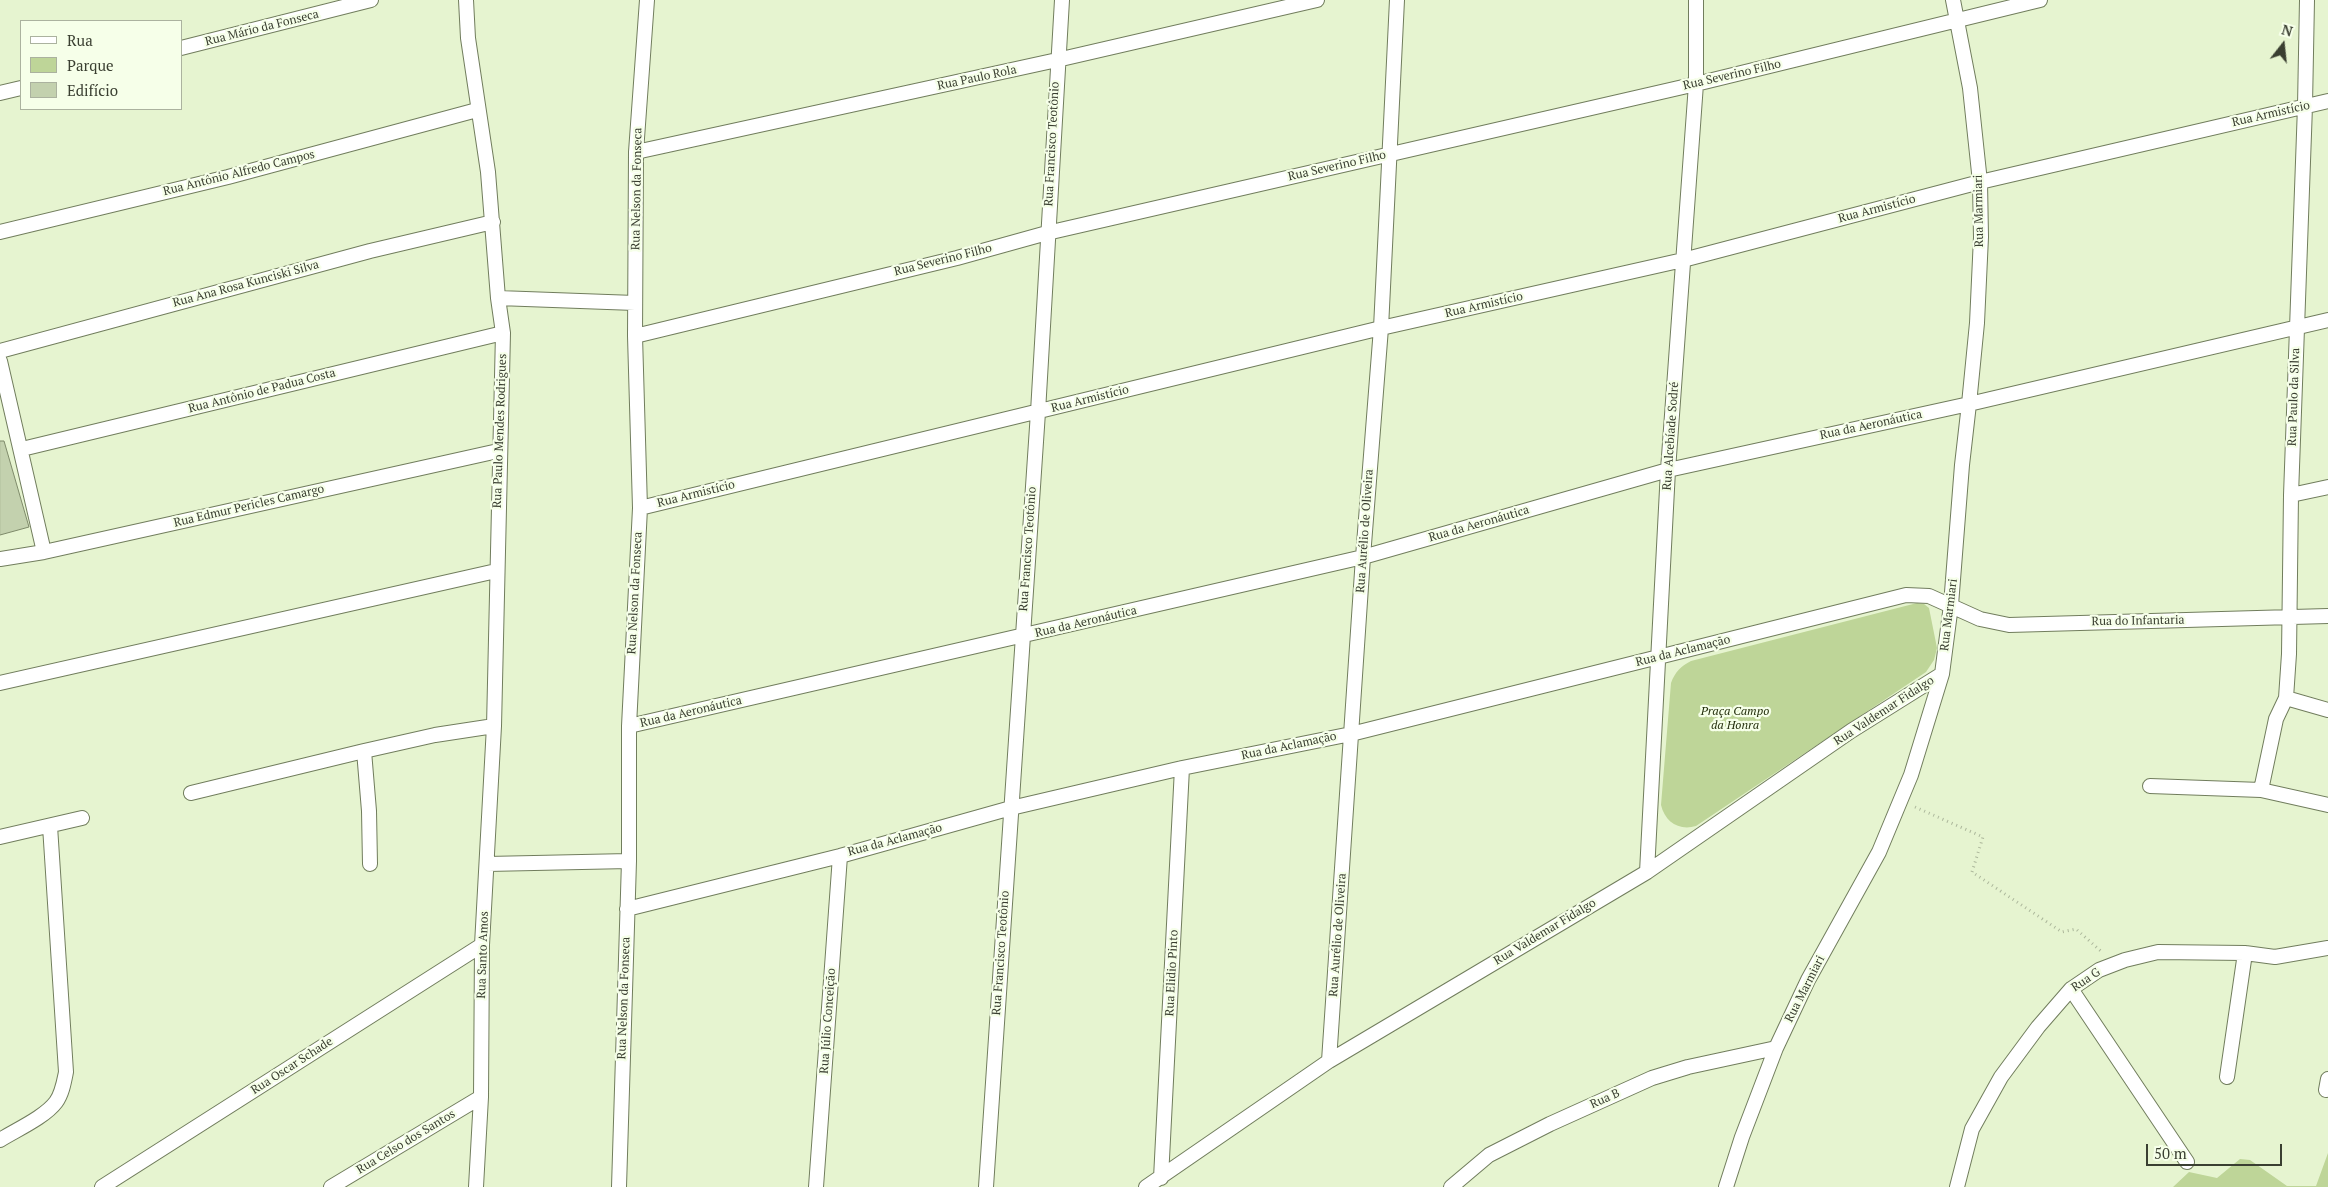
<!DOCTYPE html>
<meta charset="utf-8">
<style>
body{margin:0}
#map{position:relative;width:2328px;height:1187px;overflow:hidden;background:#e6f4d0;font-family:"PT Serif",serif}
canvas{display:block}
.legend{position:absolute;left:20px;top:20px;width:162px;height:90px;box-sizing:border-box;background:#f6ffe9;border:1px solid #abb29f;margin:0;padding:6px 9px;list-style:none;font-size:15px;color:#3a3f31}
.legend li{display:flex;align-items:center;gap:10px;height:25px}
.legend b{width:25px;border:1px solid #abb29f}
.north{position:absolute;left:2258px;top:20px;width:50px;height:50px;-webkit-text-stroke:4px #f6ffe9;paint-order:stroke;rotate:16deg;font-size:14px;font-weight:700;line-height:20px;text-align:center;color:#3a3f31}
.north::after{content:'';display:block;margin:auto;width:18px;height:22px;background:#3a3f31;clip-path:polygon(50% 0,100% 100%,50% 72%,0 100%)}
.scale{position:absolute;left:2146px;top:1144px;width:136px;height:22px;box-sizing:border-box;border:2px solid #3a3f31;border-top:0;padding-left:6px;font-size:15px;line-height:18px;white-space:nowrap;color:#3a3f31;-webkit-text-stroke:4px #f6ffe9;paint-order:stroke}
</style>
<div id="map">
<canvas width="2328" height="1187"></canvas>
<ul class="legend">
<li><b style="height:6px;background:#fff"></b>Rua</li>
<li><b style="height:14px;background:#bed598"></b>Parque</li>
<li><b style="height:14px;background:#c3d1ae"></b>Edifício</li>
</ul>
<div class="north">N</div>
<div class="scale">50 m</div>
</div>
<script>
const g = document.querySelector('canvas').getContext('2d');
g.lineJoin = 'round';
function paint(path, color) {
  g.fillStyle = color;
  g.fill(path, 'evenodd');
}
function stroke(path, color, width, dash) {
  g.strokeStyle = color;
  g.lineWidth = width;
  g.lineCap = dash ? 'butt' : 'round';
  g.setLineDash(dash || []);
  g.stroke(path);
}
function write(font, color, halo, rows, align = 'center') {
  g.font = font + ' "PT Serif",serif';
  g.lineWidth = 4.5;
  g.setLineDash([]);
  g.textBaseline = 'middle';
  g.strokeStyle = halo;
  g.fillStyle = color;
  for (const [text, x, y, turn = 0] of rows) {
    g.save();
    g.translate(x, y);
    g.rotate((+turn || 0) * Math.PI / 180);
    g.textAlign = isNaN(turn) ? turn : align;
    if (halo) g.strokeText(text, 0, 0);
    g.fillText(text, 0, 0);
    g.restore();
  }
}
paint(new Path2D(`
 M 1917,603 L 1924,604 L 1929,608 L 1937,648 L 1934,660 L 1926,672 L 1696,826 C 1679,831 1665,822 1661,805 L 1671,683 C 1675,672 1681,666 1691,661 Z
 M 2328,1153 L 2328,1187 L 2173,1187 L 2189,1172 L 2217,1178 L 2240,1159 L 2250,1160 L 2287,1186 L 2316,1186 Z`), '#bed598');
const building = new Path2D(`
 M 0,441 L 4,441 L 29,527 L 0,535 Z`);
paint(building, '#c3d1ae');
stroke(building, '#7e8a6a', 1);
const minor = new Path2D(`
 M 466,0 L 468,38 L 488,172 L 498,298 L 503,333 L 494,726 L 482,945 L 481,1097 L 476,1187
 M 181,48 L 371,0
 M 0,93 L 21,88
 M 636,152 L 1057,60 L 1317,0
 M 0,232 L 228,177 L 477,110
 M 498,298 L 635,303
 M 635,336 L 957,258 L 1047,233 L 1696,84 L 2040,0
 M 0,351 L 370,251 L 493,222
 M 0,361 L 44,552
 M 22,449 L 503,333
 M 2291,495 L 2328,487
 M 640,508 L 1381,328 L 1683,260 L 1980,182 L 2328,101
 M 0,559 L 44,552 L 498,451
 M 0,683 L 496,571
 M 2286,698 L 2328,710
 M 629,726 L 1363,557 L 1668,470 L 1969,404 L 2328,320
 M 2150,786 L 2261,790 L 2328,805
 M 2261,790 L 2276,719 L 2286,698 L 2289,654 L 2291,495 L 2305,106 L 2307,0
 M 191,793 L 364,751
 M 0,837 L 82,818
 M 370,864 L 369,811 L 364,751 L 435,735 L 494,726
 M 487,864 L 629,861
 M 1647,872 L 1668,470 L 1696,84 L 1696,0
 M 627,909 L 840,856 L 1011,808 L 1182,768 L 1351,734 L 1906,595 L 1929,596 L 1980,619 L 2009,625 L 2328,616
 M 2071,989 L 2187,1162
 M 1329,1061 L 1363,557 L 1381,328 L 1397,0
 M 2227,1077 L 2245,953
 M 2326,1090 L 2328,1079
 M 0,1140 C 16,1130 45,1117 56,1102 C 62,1094 64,1082 66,1072 L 50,826
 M 1161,1178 L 1182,768
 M 102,1187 L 482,945
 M 331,1187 L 481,1097
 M 619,1187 L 629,861 L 629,726 L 640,508 L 635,336 L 636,152 L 647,0
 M 816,1187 L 840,856
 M 986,1187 L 1038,412 L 1062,0
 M 1146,1187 L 1329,1061 L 1647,872 L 1851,731 L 1942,674
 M 1451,1187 L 1489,1155 L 1550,1124 L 1652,1078 L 1688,1067 L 1776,1048
 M 1726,1187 L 1742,1137 L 1776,1048 L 1808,980 L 1879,852 L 1911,775 L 1942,674 L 1951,605 L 1962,465 L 1969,404 L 1977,323 L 1981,237 L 1980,182 L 1970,88 L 1953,0
 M 1957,1187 L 1972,1129 L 2001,1077 L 2038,1027 L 2071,989 L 2099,970 L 2125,960 L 2158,952 L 2245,953 L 2275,957 L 2328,948`);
stroke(minor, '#717d5d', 16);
stroke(new Path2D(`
 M 1915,807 L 1983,837 L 1972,872 L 2062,932 L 2076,929 L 2103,953`), '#acb79b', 3, [1, 4]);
stroke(minor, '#fff', 14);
write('12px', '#3a3f31', '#f6ffe9', [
 ["Rua Mário da Fonseca",262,28,-14],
 ["Rua Severino Filho",1732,75,-13],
 ["Rua Paulo Rola",977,78,-12],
 ["Rua Armistício",2271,114,-13],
 ["Rua Francisco Teotônio",1052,144,-87],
 ["Rua Severino Filho",1337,166,-13],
 ["Rua Antônio Alfredo Campos",239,173,-14],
 ["Rua Nelson da Fonseca",637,189,-89],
 ["Rua Armistício",1877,209,-15],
 ["Rua Marmiari",1979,211,-91],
 ["Rua Severino Filho",943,260,-14],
 ["Rua Ana Rosa Kunciski Silva",246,284,-15],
 ["Rua Armistício",1484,305,-13],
 ["Rua Antônio de Padua Costa",262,391,-14],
 ["Rua Paulo da Silva",2294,397,-88],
 ["Rua Armistício",1090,399,-14],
 ["Rua da Aeronáutica",1871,425,-12],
 ["Rua Paulo Mendes Rodrigues",500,431,-88],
 ["Rua Alcebíade Sodré",1671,436,-86],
 ["Rua Armistício",696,494,-14],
 ["Rua Edmur Pericles Camargo",249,506,-13],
 ["Rua da Aeronáutica",1479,524,-16],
 ["Rua Aurélio de Oliveira",1365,531,-86],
 ["Rua Francisco Teotônio",1028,549,-86],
 ["Rua Nelson da Fonseca",635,593,-87],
 ["Rua Marmiari",1949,615,-83],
 ["Rua do Infantaria",2138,621,-1],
 ["Rua da Aeronáutica",1086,622,-13],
 ["Rua da Aclamação",1683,651,-14],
 ["Rua Valdemar Fidalgo",1884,711,-33],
 ["Rua da Aeronáutica",691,712,-13],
 ["Rua da Aclamação",1289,746,-12],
 ["Rua da Aclamação",895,840,-15],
 ["Rua Valdemar Fidalgo",1545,932,-31],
 ["Rua Aurélio de Oliveira",1338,935,-86],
 ["Rua Francisco Teotônio",1001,953,-86],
 ["Rua Santo Amos",483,955,-88],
 ["Rua Elidio Pinto",1172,973,-87],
 ["Rua G",2086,980,-34],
 ["Rua Marmiari",1805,989,-63],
 ["Rua Nelson da Fonseca",624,998,-88],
 ["Rua Júlio Conceição",828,1021,-86],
 ["Rua Oscar Schade",292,1066,-33],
 ["Rua B",1605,1099,-24],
 ["Rua Celso dos Santos",406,1142,-31]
]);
write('italic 12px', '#25300e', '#f6ffe9', [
 ["Praça Campo",1735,712],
 ["da Honra",1735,726]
]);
</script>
